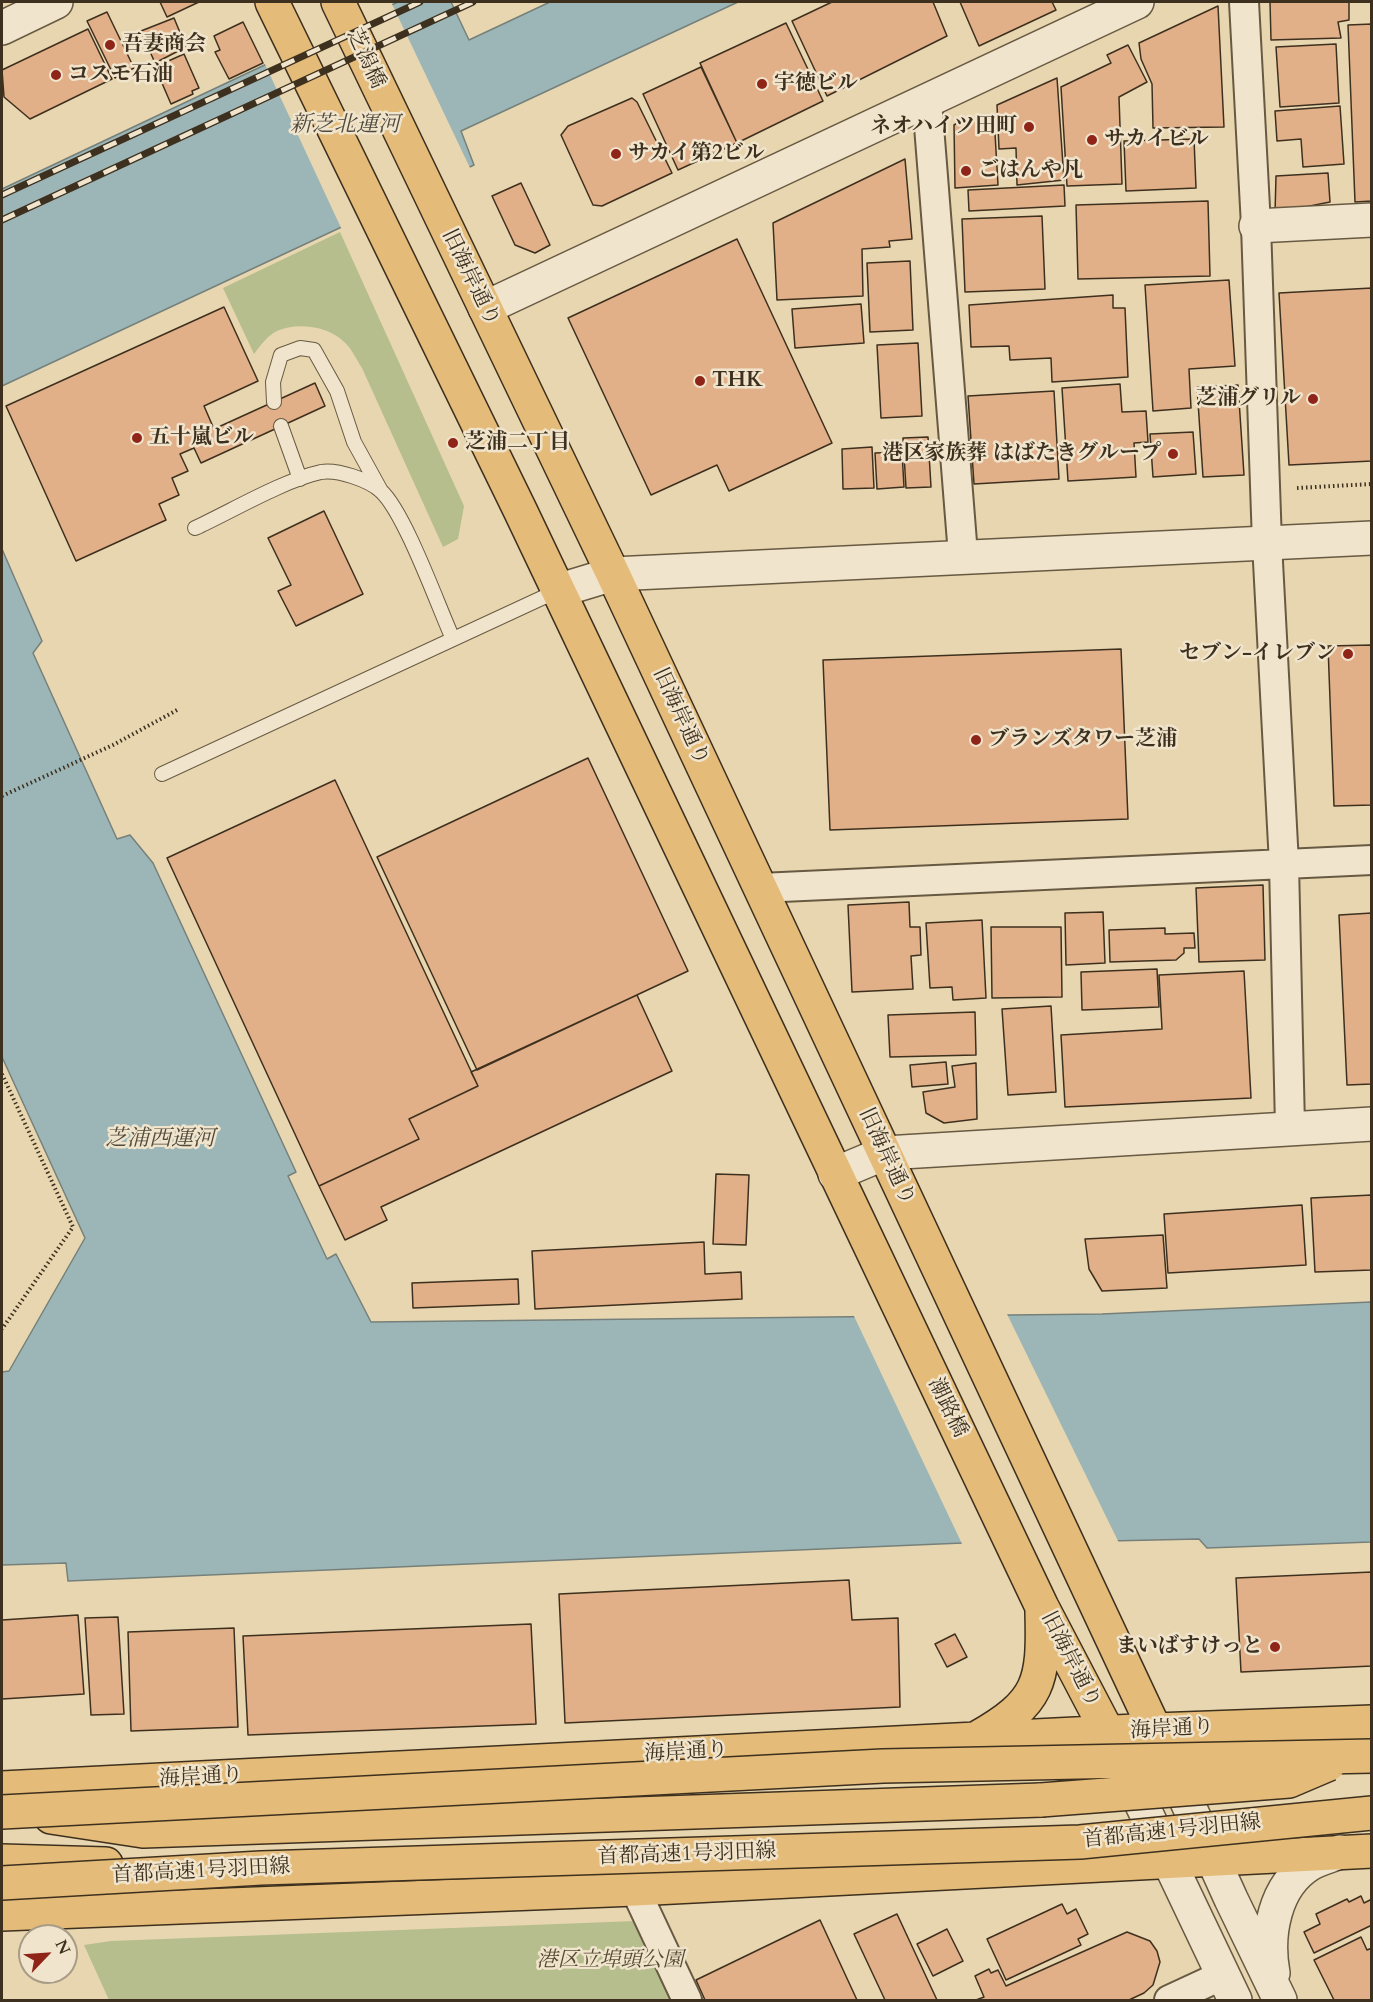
<!DOCTYPE html>
<meta charset="utf-8">
<style>
body{margin:0}
#map{position:relative;width:1373px;height:2002px;overflow:hidden;background:#e8d6b0;font-family:Cardo,serif}
canvas{display:block}
.frame{position:absolute;inset:0;border:3px solid #3e301e;pointer-events:none}
.north{position:absolute;left:18px;top:1924px;width:60px;height:60px;box-sizing:border-box;background:#f0e4cc;border:2px solid #a99c86;border-radius:50%;rotate:65deg;font-size:16px;font-weight:700;line-height:24px;text-align:center;color:#3e301e}
.north::after{content:'';display:block;margin:auto;width:21px;height:27px;background:#8f2418;clip-path:polygon(50% 0,100% 100%,50% 72%,0 100%)}
</style>
<div id="map">
<canvas width="1373" height="2002"></canvas>
<div class="frame"></div>
<div class="north">N</div>
</div>
<script>
const g = document.querySelector('canvas').getContext('2d');
g.lineJoin = 'round';
function paint(path, color) {
  g.fillStyle = color;
  g.fill(path, 'evenodd');
}
function stroke(path, color, width, dash) {
  g.strokeStyle = color;
  g.lineWidth = width;
  g.lineCap = dash ? 'butt' : 'round';
  g.setLineDash(dash || []);
  g.stroke(path);
}
function write(font, color, halo, rows, align = 'center') {
  g.font = font + ' Cardo,"Noto Serif JP",serif';
  g.lineWidth = 5;
  g.setLineDash([]);
  g.textBaseline = 'middle';
  g.strokeStyle = halo;
  g.fillStyle = color;
  for (const [text, x, y, turn = 0] of rows) {
    g.save();
    g.translate(x, y);
    g.rotate((+turn || 0) * Math.PI / 180);
    g.textAlign = isNaN(turn) ? turn : align;
    if (halo) g.strokeText(text, 0, 0);
    g.fillText(text, 0, 0);
    g.restore();
  }
}
paint(new Path2D(`
 M 340,232 L 464,506 L 458,539 L 443,547 L 362,368 C 356,359 351,347 343,341 C 328,326 296,322 277,331 C 267,336 260,346 254,354 L 223,288 Z
 M 636,1921 L 673,2000 L 109,2000 L 84,1945 L 111,1941 Z`), '#b5be8c');
const water = new Path2D(`
 M 398,2 L 451,2 L 469,40 L 550,2 L 738,2 L 461,131 L 474,165 L 2,386 L 2,189 Z
 M 2,549 L 42,641 L 33,653 L 117,839 L 130,835 L 153,863 L 296,1172 L 288,1176 L 327,1259 L 336,1254 L 371,1322 L 1102,1314 L 1371,1302 L 1371,1542 L 1207,1548 L 1199,1539 L 1108,1541 L 1104,1537 L 68,1581 L 66,1563 L 2,1565 L 2,1372 L 9,1371 L 85,1238 L 2,1057 Z`);
paint(water, '#9cb6b7');
stroke(water, '#76807a', 1.5);
paint(new Path2D(`
 M 391,2 L 471,170 L 342,230 L 264,62 Z
 M 1006,1312 L 1119,1543 L 1108,1544 L 1103,1540 L 963,1546 L 853,1314 Z`), '#e8d6b0');
const building = new Path2D(`
 M 160,2 L 199,2 L 167,17 Z
 M 832,2 L 933,2 L 947,36 L 827,96 L 792,21 Z
 M 960,2 L 1052,2 L 1056,10 L 979,46 Z
 M 1270,2 L 1349,2 L 1349,20 L 1338,22 L 1341,38 L 1271,40 Z
 M 1218,6 L 1224,127 L 1153,128 L 1152,84 L 1141,59 L 1139,43 Z
 M 107,12 L 134,68 L 115,78 L 87,21 Z
 M 174,18 L 186,47 L 155,63 L 141,31 Z
 M 243,22 L 263,63 L 229,79 L 215,52 L 220,50 L 214,36 Z
 M 786,23 L 823,101 L 737,143 L 700,63 Z
 M 1372,24 L 1372,201 L 1355,202 L 1348,25 Z
 M 88,29 L 112,79 L 30,119 L 4,97 L 2,70 Z
 M 1336,44 L 1339,103 L 1280,107 L 1276,47 Z
 M 1128,45 L 1147,82 L 1119,97 L 1122,184 L 1067,186 L 1061,87 L 1111,63 L 1107,55 Z
 M 184,54 L 199,88 L 192,91 L 193,94 L 171,104 L 155,67 Z
 M 701,67 L 737,143 L 678,170 L 643,94 Z
 M 1057,78 L 1064,180 L 1017,185 L 1016,148 L 999,149 L 997,105 Z
 M 632,98 L 637,102 L 672,173 L 602,206 L 593,205 L 561,135 L 568,126 Z
 M 1340,106 L 1344,164 L 1303,167 L 1301,139 L 1277,141 L 1275,111 Z
 M 994,116 L 998,185 L 955,188 L 954,125 L 959,122 Z
 M 1194,139 L 1196,188 L 1126,191 L 1124,141 Z
 M 905,159 L 912,239 L 889,241 L 890,247 L 862,249 L 863,296 L 777,300 L 773,223 Z
 M 1328,173 L 1330,202 L 1275,213 L 1276,176 Z
 M 521,183 L 550,245 L 535,253 L 515,245 L 492,196 Z
 M 1064,185 L 1065,206 L 969,211 L 968,190 Z
 M 1208,201 L 1210,276 L 1078,279 L 1076,205 Z
 M 1042,216 L 1045,289 L 965,292 L 962,219 Z
 M 737,239 L 832,443 L 729,491 L 717,465 L 651,495 L 568,318 Z
 M 910,261 L 913,330 L 870,332 L 867,263 Z
 M 1229,280 L 1235,366 L 1189,369 L 1191,408 L 1153,411 L 1145,285 Z
 M 1372,288 L 1372,461 L 1289,465 L 1279,293 Z
 M 1113,295 L 1113,308 L 1125,308 L 1128,377 L 1052,382 L 1051,358 L 1010,360 L 1009,346 L 971,347 L 969,305 Z
 M 861,304 L 864,343 L 795,348 L 792,309 Z
 M 224,307 L 258,381 L 204,406 L 214,429 L 315,383 L 325,406 L 201,463 L 194,448 L 180,454 L 188,471 L 172,478 L 179,495 L 159,504 L 166,520 L 76,561 L 6,406 Z
 M 918,343 L 922,416 L 881,418 L 877,345 Z
 M 1120,384 L 1122,412 L 1146,411 L 1148,442 L 1134,443 L 1136,477 L 1068,481 L 1062,388 Z
 M 1238,385 L 1244,475 L 1203,477 L 1197,387 Z
 M 1054,391 L 1059,479 L 974,484 L 968,396 Z
 M 1193,432 L 1196,474 L 1153,477 L 1150,434 Z
 M 928,437 L 931,487 L 906,488 L 903,438 Z
 M 872,447 L 874,488 L 843,489 L 842,449 Z
 M 902,452 L 904,487 L 877,489 L 875,453 Z
 M 324,511 L 363,594 L 296,626 L 278,591 L 291,585 L 268,538 Z
 M 1372,645 L 1372,805 L 1334,806 L 1328,646 Z
 M 1121,649 L 1128,819 L 830,830 L 823,660 Z
 M 588,758 L 688,971 L 477,1070 L 377,857 Z
 M 335,780 L 478,1086 L 409,1119 L 419,1139 L 319,1186 L 167,858 Z
 M 1263,885 L 1265,960 L 1199,962 L 1196,888 Z
 M 909,902 L 910,927 L 920,927 L 921,955 L 911,956 L 913,989 L 852,992 L 848,905 Z
 M 1103,912 L 1105,963 L 1066,965 L 1065,913 Z
 M 1372,913 L 1372,1084 L 1347,1085 L 1339,915 Z
 M 982,920 L 986,998 L 953,1000 L 952,987 L 930,988 L 926,923 Z
 M 991,927 L 1061,927 L 1062,997 L 992,998 Z
 M 1165,928 L 1165,934 L 1194,933 L 1195,948 L 1184,948 L 1184,953 L 1176,960 L 1110,962 L 1109,930 Z
 M 1157,969 L 1159,1007 L 1082,1010 L 1081,972 Z
 M 1244,971 L 1251,1098 L 1065,1107 L 1061,1035 L 1162,1029 L 1159,975 Z
 M 637,995 L 672,1071 L 381,1207 L 387,1220 L 345,1240 L 319,1186 L 419,1139 L 409,1119 L 478,1086 L 471,1072 Z
 M 1051,1006 L 1056,1092 L 1008,1095 L 1002,1009 Z
 M 975,1012 L 976,1055 L 890,1057 L 888,1015 Z
 M 946,1062 L 948,1084 L 912,1087 L 910,1065 Z
 M 976,1063 L 977,1119 L 944,1123 L 926,1113 L 923,1092 L 955,1087 L 952,1066 Z
 M 716,1174 L 749,1175 L 746,1245 L 713,1244 Z
 M 1372,1195 L 1372,1270 L 1315,1272 L 1311,1198 Z
 M 1302,1205 L 1306,1265 L 1168,1273 L 1164,1214 Z
 M 1163,1235 L 1167,1288 L 1102,1291 L 1089,1269 L 1085,1239 Z
 M 704,1242 L 705,1274 L 741,1272 L 742,1299 L 535,1309 L 532,1251 Z
 M 518,1279 L 519,1304 L 413,1308 L 412,1283 Z
 M 1372,1572 L 1372,1666 L 1241,1672 L 1236,1578 Z
 M 849,1580 L 852,1620 L 898,1618 L 900,1707 L 565,1723 L 559,1594 Z
 M 78,1615 L 84,1694 L 2,1699 L 2,1620 Z
 M 118,1617 L 124,1714 L 91,1715 L 85,1618 Z
 M 531,1624 L 536,1724 L 248,1735 L 243,1636 Z
 M 234,1628 L 238,1727 L 131,1731 L 128,1632 Z
 M 955,1634 L 967,1657 L 947,1667 L 935,1644 Z
 M 1361,1896 L 1364,1903 L 1372,1899 L 1372,1925 L 1314,1953 L 1304,1932 L 1320,1924 L 1316,1914 L 1347,1899 L 1349,1902 Z
 M 1062,1904 L 1067,1914 L 1076,1909 L 1088,1934 L 1078,1939 L 1081,1945 L 1006,1980 L 987,1939 Z
 M 897,1914 L 937,2000 L 885,2000 L 854,1934 Z
 M 820,1920 L 857,2000 L 705,2000 L 696,1980 Z
 M 947,1929 L 963,1961 L 933,1976 L 917,1944 Z
 M 1127,1932 L 1150,1941 L 1157,1951 L 1160,1962 L 1153,1985 L 1144,1993 L 1129,2000 L 976,2000 L 984,1997 L 975,1976 L 989,1969 L 991,1973 L 998,1970 L 1006,1986 Z
 M 1361,1937 L 1367,1950 L 1372,1948 L 1372,2000 L 1334,2000 L 1314,1960 Z`);
paint(building, '#e1af88');
stroke(building, '#3e301e', 1.5);
const service = new Path2D(`
 M 274,402 L 273,382 L 281,355 L 300,348 L 314,350 L 337,391 L 354,442 L 381,491
 M 281,426 L 300,479
 M 195,528 C 230,512 284,480 321,472 C 337,469 369,480 381,491 C 405,513 438,606 453,639
 M 162,774 L 557,591`);
const minor = new Path2D(`
 M 1244,2 L 1256,226 L 1267,543 L 1284,864 L 1290,1127
 M 927,101 L 963,555
 M 760,888 L 1372,860
 M 635,1889 L 687,2000
 M 1169,2000 L 1223,1975`);
const tertiary = new Path2D(`
 M 2,28 L 56,2
 M 1256,226 L 1372,220
 M 485,308 L 1137,2
 M 557,591 L 613,574 L 1372,538
 M 835,1174 L 885,1153 L 1372,1124
 M 1170,1764 L 1231,1899 L 1280,2000
 M 1125,1769 L 1235,2000
 M 1273,1973 C 1266,1935 1274,1886 1310,1864 C 1318,1859 1330,1856 1340,1852`);
const primary = new Path2D(`
 M 272,2 L 520,510 L 1042,1607 L 1108,1733
 M 338,2 L 613,574 L 1155,1730
 M 977,1738 C 1040,1702 1044,1683 1042,1612
 M 2,1788 L 1155,1730 L 1372,1722
 M 2,1914 L 635,1889 L 1372,1851`);
const motorway = new Path2D(`
 M 51,1817 L 143,1831 L 1041,1800
 M 2,1861 L 106,1864`);
stroke(service, '#685a42', 16);
stroke(minor, '#685a42', 32);
stroke(tertiary, '#685a42', 36);
stroke(primary, '#3e301e', 36);
stroke(motorway, '#3e301e', 36);
stroke(new Path2D(`
 M 1297,488 L 1372,484
 M 2,796 L 113,745 L 179,709
 M 2,1074 L 73,1227 L 2,1329`), '#3e301e', 4, [1.5, 3]);
stroke(service, '#f0e4cc', 14);
stroke(minor, '#f0e4cc', 28);
stroke(tertiary, '#f0e4cc', 33);
stroke(primary, '#e4bb78', 33);
stroke(motorway, '#e4bb78', 33);
const rail = new Path2D(`
 M 2,195 L 420,2
 M 2,220 L 473,2`);
stroke(rail, '#3e301e', 7);
stroke(rail, '#f0e4cc', 4.5, [14]);
const motorwayBridge = new Path2D(`
 M 1041,1800 L 1289,1781 L 1329,1764
 M 2,1812 L 883,1766 L 1372,1756
 M 2,1883 L 261,1868 L 1080,1842 L 1372,1813`);
stroke(motorwayBridge, '#3e301e', 36, []);
stroke(motorwayBridge, '#e4bb78', 33);
for (const [x, y, r, color] of [
 [110,45,6,"#8f2418"],
 [56,75,6,"#8f2418"],
 [762,84,6,"#8f2418"],
 [1029,127,6,"#8f2418"],
 [1092,140,6,"#8f2418"],
 [616,154,6,"#8f2418"],
 [966,171,6,"#8f2418"],
 [700,381,6,"#8f2418"],
 [1313,399,6,"#8f2418"],
 [137,438,6,"#8f2418"],
 [453,443,6,"#8f2418"],
 [1173,454,6,"#8f2418"],
 [1348,654,6,"#8f2418"],
 [976,740,6,"#8f2418"],
 [1275,1647,6,"#8f2418"]
]) {
  const dot = new Path2D();
  dot.arc(x, y, r, 0, 2 * Math.PI);
  g.fillStyle = color;
  g.fill(dot);
  stroke(dot, '#f0e4cc', 2);
}
write('bold 21px', '#3e301e', '#f0e4cc', [
 ["吾妻商会",122,45],
 ["コスモ石油",68,75],
 ["宇徳ビル",774,84],
 ["ネオハイツ田町",1017,127,"right"],
 ["サカイビル",1104,140],
 ["サカイ第2ビル",628,154],
 ["ごはんや凡",978,171],
 ["THK",712,381],
 ["芝浦グリル",1301,399,"right"],
 ["五十嵐ビル",149,438],
 ["芝浦二丁目",465,443],
 ["港区家族葬 はばたきグループ",1161,454,"right"],
 ["セブン-イレブン",1336,654,"right"],
 ["ブランズタワー芝浦",988,740],
 ["まいばすけっと",1263,1647,"right"]
], 'left');
write('21px', '#3e301e', '#f0e4cc', [
 ["芝潟橋",365,59,65],
 ["旧海岸通り",470,278,64],
 ["旧海岸通り",680,717,65],
 ["旧海岸通り",886,1157,65],
 ["潮路橋",947,1408,64],
 ["旧海岸通り",1070,1660,63],
 ["海岸通り",1172,1730,-3],
 ["海岸通り",686,1753,-3],
 ["海岸通り",201,1778,-3],
 ["首都高速1号羽田線",1172,1832,-6],
 ["首都高速1号羽田線",687,1855,-2],
 ["首都高速1号羽田線",201,1872,-3]
]);
write('italic 21px', '#564c34', '#f0e4cc', [
 ["港区立埠頭公園",610,1961]
]);
write('italic 22px', '#514b3d', '#f0e4cc', [
 ["新芝北運河",345,126],
 ["芝浦西運河",160,1140]
]);
</script>
